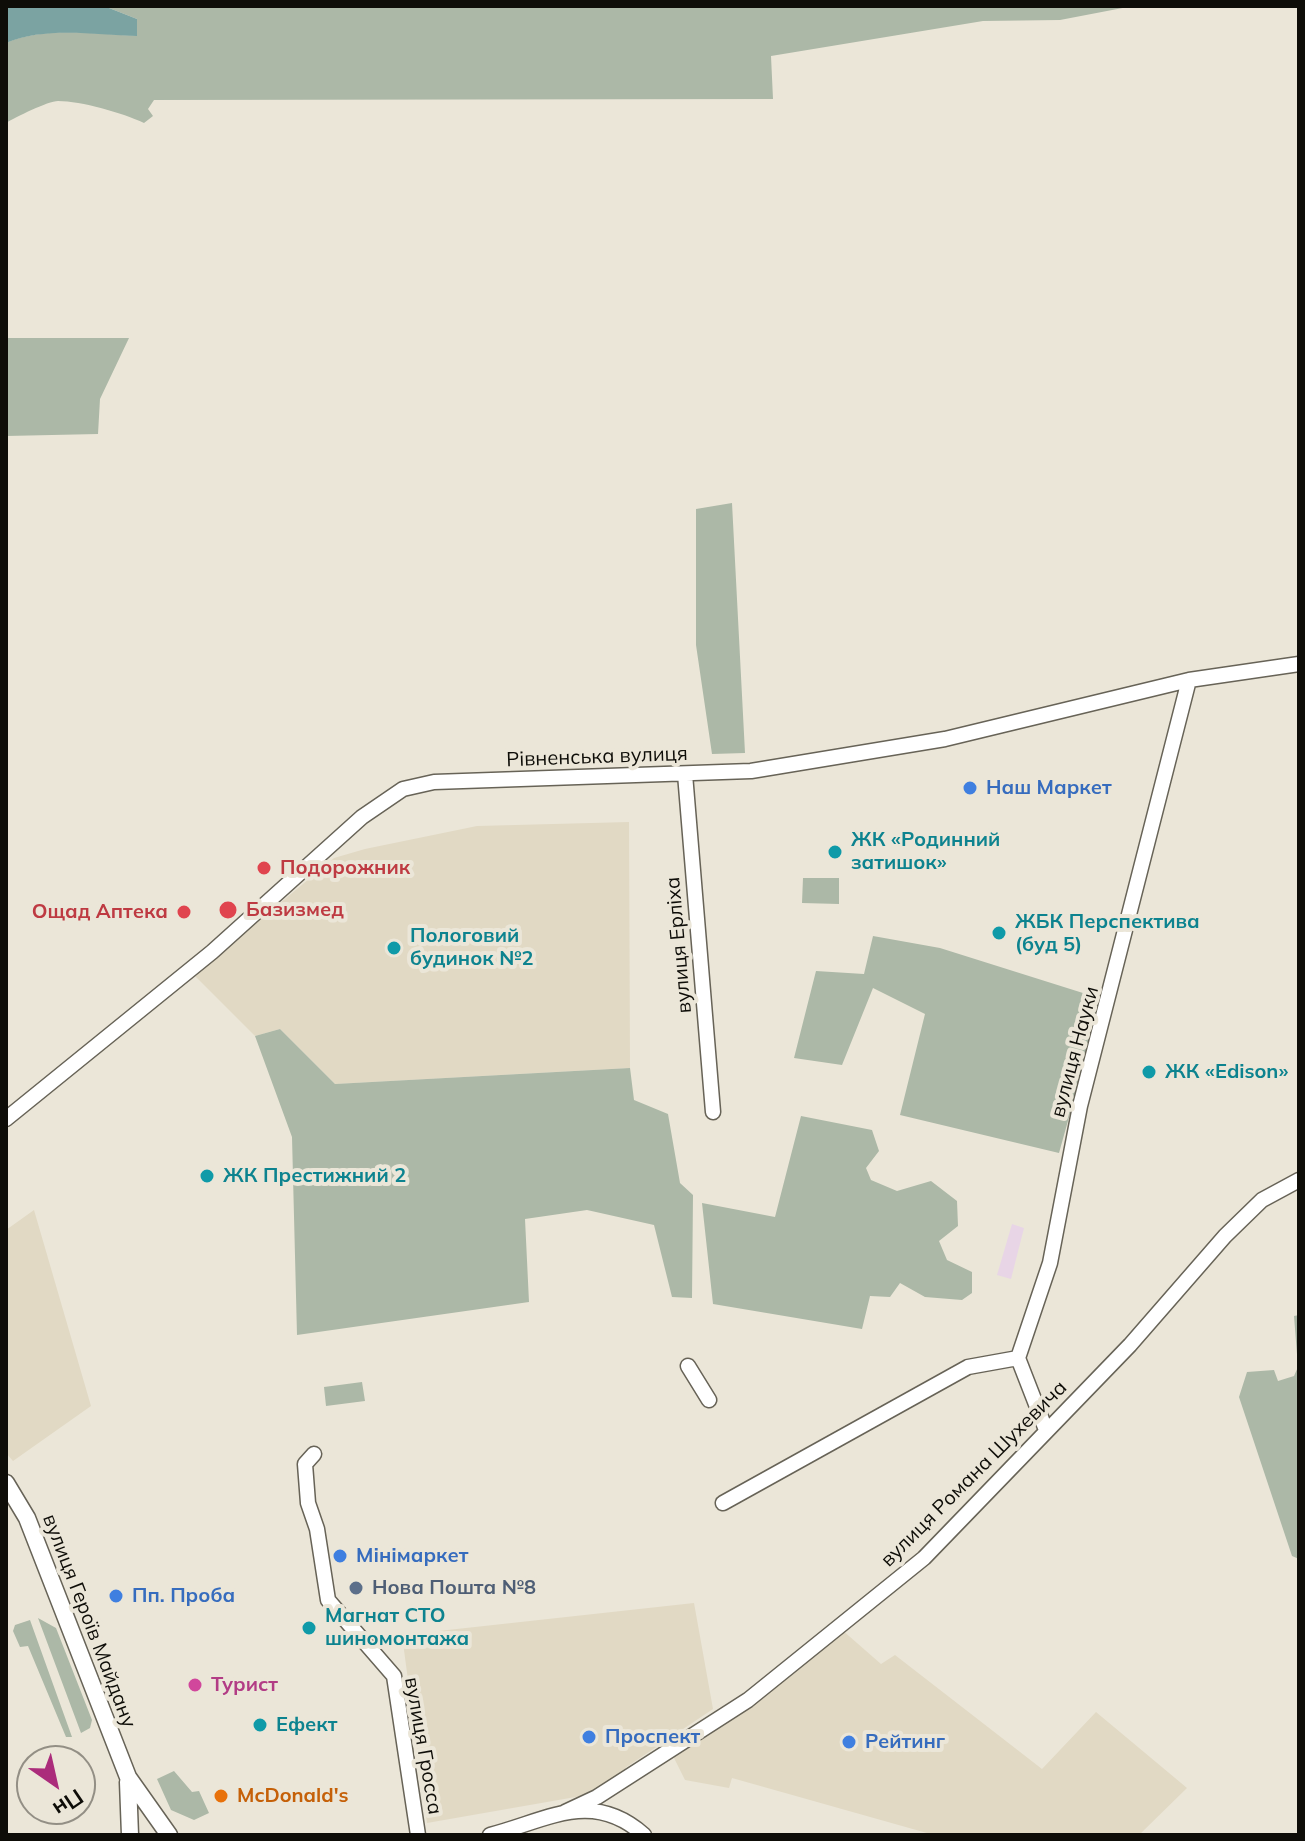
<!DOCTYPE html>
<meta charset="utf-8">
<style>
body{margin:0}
#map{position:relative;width:1305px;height:1841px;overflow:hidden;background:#ebe6d8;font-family:Mulish,sans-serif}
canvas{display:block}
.frame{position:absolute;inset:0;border:8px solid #0e0d08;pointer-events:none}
.north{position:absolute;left:16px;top:1745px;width:80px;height:80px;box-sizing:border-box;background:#ebe6d8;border:2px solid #938f85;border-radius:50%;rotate:146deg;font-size:22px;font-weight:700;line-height:32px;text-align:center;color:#0e0d08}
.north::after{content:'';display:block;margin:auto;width:28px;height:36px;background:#ab2c7b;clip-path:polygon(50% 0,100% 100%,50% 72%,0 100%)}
</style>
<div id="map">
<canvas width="1305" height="1841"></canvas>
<div class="frame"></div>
<div class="north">Пн</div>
</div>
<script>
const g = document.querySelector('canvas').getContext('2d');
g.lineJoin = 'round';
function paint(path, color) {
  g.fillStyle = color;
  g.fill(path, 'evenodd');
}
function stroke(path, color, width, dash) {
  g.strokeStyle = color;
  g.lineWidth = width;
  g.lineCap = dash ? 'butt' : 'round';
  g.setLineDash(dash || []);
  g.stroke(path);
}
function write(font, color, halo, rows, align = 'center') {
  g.font = font + ' Mulish,sans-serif';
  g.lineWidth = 8;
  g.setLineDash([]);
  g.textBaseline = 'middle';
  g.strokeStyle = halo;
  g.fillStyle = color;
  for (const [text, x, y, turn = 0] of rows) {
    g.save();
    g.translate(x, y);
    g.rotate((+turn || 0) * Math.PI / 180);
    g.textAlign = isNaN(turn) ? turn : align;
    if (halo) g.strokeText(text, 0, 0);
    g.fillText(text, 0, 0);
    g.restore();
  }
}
paint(new Path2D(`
 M 629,822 L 630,1068 L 335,1084 L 280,1029 L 255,1036 L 194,975 L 334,858 L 365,849 L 477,826 Z
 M 34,1210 L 91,1406 L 13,1461 L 6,1453 L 6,1230 Z
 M 694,1603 L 713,1709 L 625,1768 L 629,1773 L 587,1795 L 427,1823 L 402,1635 Z
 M 841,1629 L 881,1664 L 895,1655 L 1042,1769 L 1096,1712 L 1187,1788 L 1139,1835 L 934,1835 L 732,1778 L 729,1788 L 685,1780 L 672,1754 Z`), '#e1d9c4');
paint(new Path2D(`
 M 1012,1224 L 1024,1228 L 1011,1279 L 997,1275 Z`), '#e8d5e6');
paint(new Path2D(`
 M 104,6 L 1133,6 L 1060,20 L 983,21 L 771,56 L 773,99 L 154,100 L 148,109 L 153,116 L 144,123 C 123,113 81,101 58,101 C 48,101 16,117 6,123 L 6,43 C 45,26 95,34 137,36 L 137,19 Z
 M 6,338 L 129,338 L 100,399 L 98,434 L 6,436 Z
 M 732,503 L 745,753 L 712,754 L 696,645 L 696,509 Z
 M 803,878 L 839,878 L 839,904 L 802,903 Z
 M 873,936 L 940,948 L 1102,999 L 1059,1153 L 900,1115 L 925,1014 L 873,988 L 842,1065 L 794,1058 L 816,971 L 864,974 Z
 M 280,1029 L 335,1084 L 630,1068 L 634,1100 L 668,1114 L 680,1183 L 693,1195 L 692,1298 L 672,1297 L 654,1225 L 587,1210 L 525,1219 L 529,1302 L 297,1335 L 292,1137 L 255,1036 Z
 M 801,1116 L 872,1130 L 879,1151 L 866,1168 L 871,1180 L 897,1191 L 931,1181 L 957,1201 L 958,1226 L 939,1241 L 947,1260 L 972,1272 L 972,1293 L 962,1300 L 925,1297 L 900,1283 L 890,1297 L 870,1296 L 862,1329 L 713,1304 L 702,1203 L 775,1217 Z
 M 1299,1315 L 1299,1559 L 1292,1556 L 1239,1397 L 1247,1372 L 1274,1370 L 1278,1381 L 1294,1376 L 1298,1367 L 1294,1316 Z
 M 362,1382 L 365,1401 L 326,1406 L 324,1387 Z
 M 38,1618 L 56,1628 L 92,1720 L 90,1728 L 81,1733 Z
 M 30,1620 L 72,1737 L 66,1737 L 28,1646 L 20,1647 L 13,1631 L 15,1625 Z
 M 174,1771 L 192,1792 L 199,1791 L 209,1813 L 194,1820 L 171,1810 L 157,1779 Z`), '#acb8a7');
paint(new Path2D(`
 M 6,6 L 104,6 L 137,19 L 137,36 C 95,35 46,26 6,43 Z`), '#7ba3a2');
const minor = new Path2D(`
 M 685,774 L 713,1112
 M 6,1119 L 212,952 L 362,817 L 403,789 L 434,782 L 751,771 L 945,739 L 1189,680 L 1299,664
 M 688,1366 L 709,1400
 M 1046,1430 L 1018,1358 L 1050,1263 L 1080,1106 L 1189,680
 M 314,1454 L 305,1464 L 308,1503 L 317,1529 L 328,1600 L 394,1676 L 418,1835
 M 723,1503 L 968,1367 L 1018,1358
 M 565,1812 L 597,1797 L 748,1700 L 924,1558 L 1130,1345 L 1225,1236 L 1262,1200 L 1299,1180
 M 490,1835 C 548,1820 592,1789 644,1835`);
const major = new Path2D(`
 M 6,1483 L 27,1518 L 128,1777 L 169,1835
 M 128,1782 L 130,1835`);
stroke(minor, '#676357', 17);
stroke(major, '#676357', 19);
stroke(minor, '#fff', 14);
stroke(major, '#fff', 16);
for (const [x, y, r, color] of [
 [970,788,8,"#3f7fe0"],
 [835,852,8,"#0f9aa8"],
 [264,868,8,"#e0444e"],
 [228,910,10,"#e0444e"],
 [184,912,8,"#e0444e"],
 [999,933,8,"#0f9aa8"],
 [394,948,8,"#0f9aa8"],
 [1149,1072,8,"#0f9aa8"],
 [207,1176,8,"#0f9aa8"],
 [340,1556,8,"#3f7fe0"],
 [356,1588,8,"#5c6f8a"],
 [116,1596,8,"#3f7fe0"],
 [309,1628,8,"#0f9aa8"],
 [195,1685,8,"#d1479c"],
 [260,1725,8,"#0f9aa8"],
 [589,1737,8,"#3f7fe0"],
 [849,1742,8,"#3f7fe0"],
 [221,1796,8,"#e8710a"]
]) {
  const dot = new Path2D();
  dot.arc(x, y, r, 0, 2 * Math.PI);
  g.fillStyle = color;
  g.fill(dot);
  stroke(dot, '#ebe6d8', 3);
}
write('20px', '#0e0d08', '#ebe6d8', [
 ["Рівненська вулиця",597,757,-2],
 ["вулиця Ерліха",679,945,-95],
 ["вулиця Науки",1075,1052,-75],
 ["вулиця Романа Шухевича",974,1474,-45],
 ["вулиця Героїв Майдану",89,1621,69],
 ["вулиця Гросса",423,1746,80]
]);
write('bold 20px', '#366cbe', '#ebe6d8', [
 ["Наш Маркет",986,788],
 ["Мінімаркет",356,1556],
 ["Пп. Проба",132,1596],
 ["Проспект",605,1737],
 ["Рейтинг",865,1742]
], 'left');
write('bold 20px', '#0d838f', '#ebe6d8', [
 ["ЖК «Родинний",851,840],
 ["затишок»",851,863],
 ["ЖБК Перспектива",1015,922],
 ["(буд 5)",1015,945],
 ["Пологовий",410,936],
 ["будинок №2",410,959],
 ["ЖК «Edison»",1165,1072],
 ["ЖК Престижний 2",223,1176],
 ["Магнат СТО",325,1616],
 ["шиномонтажа",325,1639],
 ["Ефект",276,1725]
], 'left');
write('bold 20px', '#be3a42', '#ebe6d8', [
 ["Подорожник",280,868],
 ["Базизмед",246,910],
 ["Ощад Аптека",168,912,"right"]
], 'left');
write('bold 20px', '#4e5e75', '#ebe6d8', [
 ["Нова Пошта №8",372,1588]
], 'left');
write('bold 20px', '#b23c85', '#ebe6d8', [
 ["Турист",211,1685]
], 'left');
write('bold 20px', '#c56008', '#ebe6d8', [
 ["McDonald's",237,1796]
], 'left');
</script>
